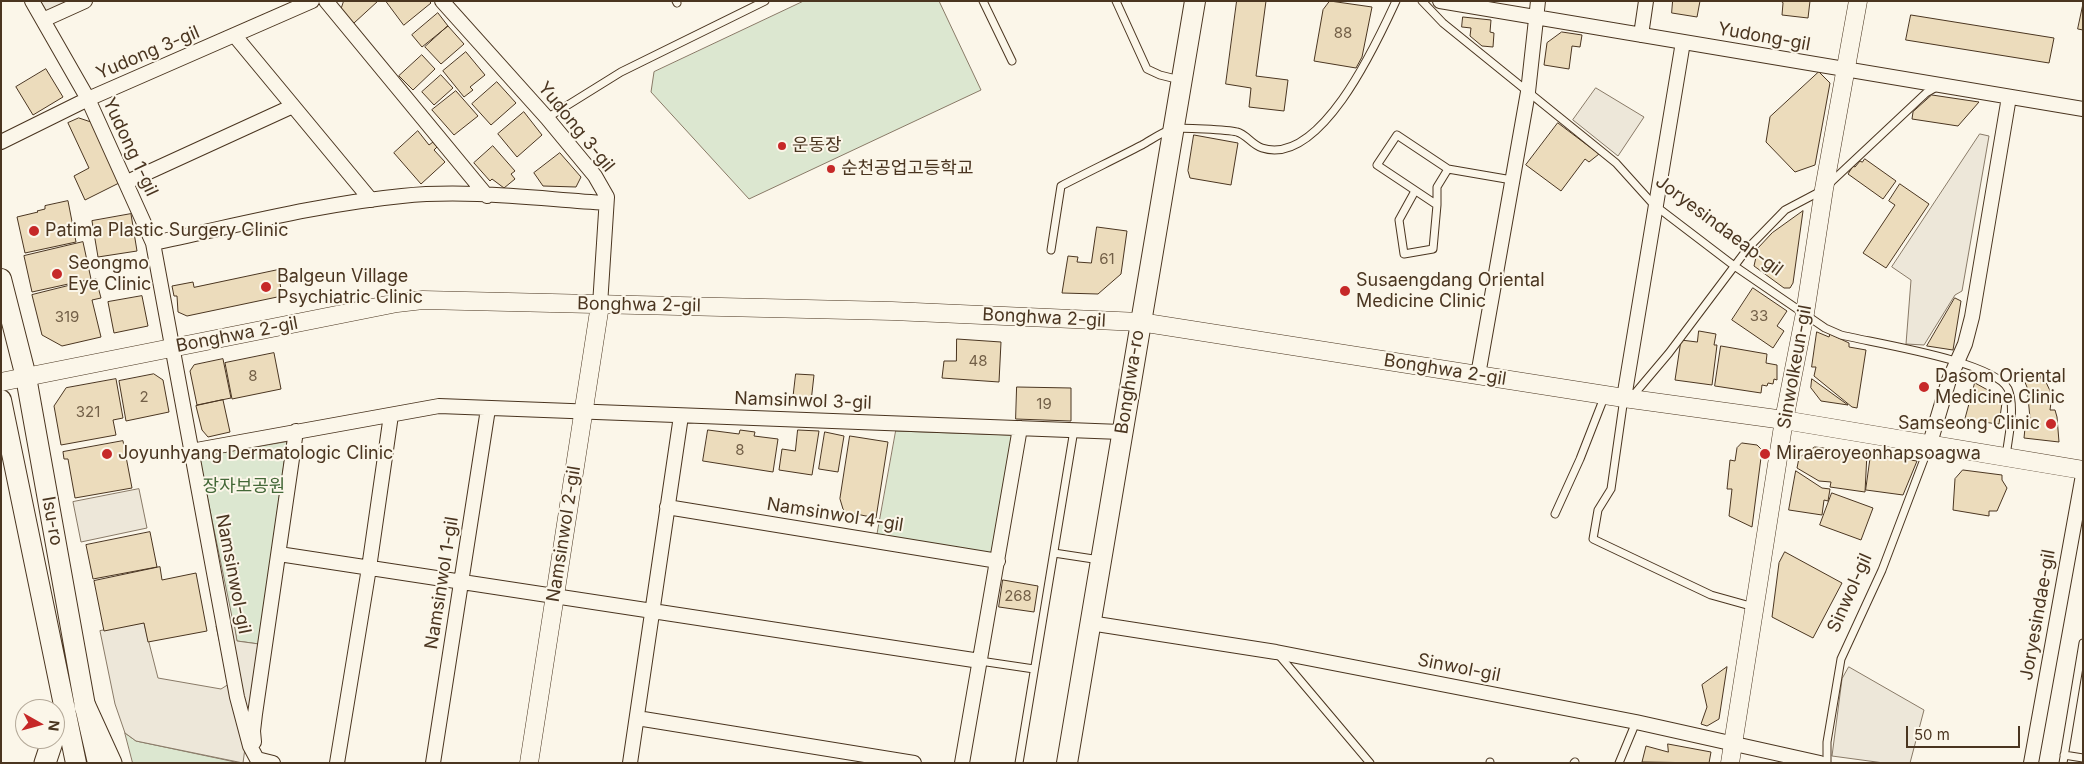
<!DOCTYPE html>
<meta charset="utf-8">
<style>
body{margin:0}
#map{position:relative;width:2084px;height:764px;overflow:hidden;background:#fbf6e9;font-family:Inter,sans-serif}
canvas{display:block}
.frame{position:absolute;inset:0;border:2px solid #4a3520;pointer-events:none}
.north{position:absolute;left:15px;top:699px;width:50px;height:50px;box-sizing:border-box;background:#fbf6e9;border:1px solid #b4a999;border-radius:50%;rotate:97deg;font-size:14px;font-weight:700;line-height:20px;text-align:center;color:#4a3520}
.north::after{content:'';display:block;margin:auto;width:18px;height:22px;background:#c62828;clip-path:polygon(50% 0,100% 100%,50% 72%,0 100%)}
.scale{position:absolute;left:1906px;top:726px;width:114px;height:22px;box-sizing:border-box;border:2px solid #4a3520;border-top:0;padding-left:6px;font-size:15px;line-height:18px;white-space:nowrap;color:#4a3520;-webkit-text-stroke:4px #fbf6e9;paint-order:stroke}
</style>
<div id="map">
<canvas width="2084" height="764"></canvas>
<div class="frame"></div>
<div class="north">N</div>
<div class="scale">50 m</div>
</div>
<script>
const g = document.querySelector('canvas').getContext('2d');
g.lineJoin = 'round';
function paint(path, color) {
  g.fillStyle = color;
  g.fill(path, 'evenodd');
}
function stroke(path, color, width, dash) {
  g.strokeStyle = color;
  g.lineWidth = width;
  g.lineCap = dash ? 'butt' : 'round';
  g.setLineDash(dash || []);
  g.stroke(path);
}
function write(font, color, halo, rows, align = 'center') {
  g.font = font + ' Inter,"Noto Sans KR",sans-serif';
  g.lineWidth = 4;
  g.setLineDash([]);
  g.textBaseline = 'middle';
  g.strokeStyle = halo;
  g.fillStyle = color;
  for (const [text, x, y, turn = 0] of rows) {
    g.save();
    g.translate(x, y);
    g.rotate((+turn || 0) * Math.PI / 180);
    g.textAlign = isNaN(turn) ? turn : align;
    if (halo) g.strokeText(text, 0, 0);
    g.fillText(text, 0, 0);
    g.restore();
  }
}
const green = new Path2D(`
 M 804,1 L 939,1 L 981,90 L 749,199 L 651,92 L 654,72 Z
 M 896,431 L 1013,435 L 993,555 L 877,536 Z
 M 287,442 L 259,644 L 237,641 L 199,457 Z
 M 125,733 L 136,741 L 240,763 L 133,763 Z`);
paint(green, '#dce7d0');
stroke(green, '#887966', 1);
const parking = new Path2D(`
 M 41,1 L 85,1 L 50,17 Z
 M 1596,88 L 1644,117 L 1618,156 L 1573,120 Z
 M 1980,134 L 1989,136 L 1962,291 L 1955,295 L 1924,345 L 1906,344 L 1911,280 L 1892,267 Z
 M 139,489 L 147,528 L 81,542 L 73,502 Z
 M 144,623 L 158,678 L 221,689 L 229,684 L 216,626 L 234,623 L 237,641 L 259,644 L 243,763 L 136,741 L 125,733 L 115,704 L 100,631 Z
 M 1849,667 L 1924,710 L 1910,763 L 1884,763 L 1832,756 L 1842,679 Z`);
paint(parking, '#ede7d9');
stroke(parking, '#887966', 1);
const building = new Path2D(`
 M 344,1 L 378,1 L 354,23 L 341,10 Z
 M 386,1 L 429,1 L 431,3 L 404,25 Z
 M 1237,1 L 1266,1 L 1256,76 L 1288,80 L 1284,111 L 1249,107 L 1251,88 L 1226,84 Z
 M 1330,1 L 1372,7 L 1362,57 L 1356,68 L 1314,61 L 1323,10 Z
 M 1673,1 L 1700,1 L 1697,17 L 1672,13 Z
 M 1781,1 L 1810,1 L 1808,18 L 1782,15 L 1783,3 Z
 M 2083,4 L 2083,30 L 2078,29 Z
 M 438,13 L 448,26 L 422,47 L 412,35 Z
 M 1911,15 L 2054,38 L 2049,63 L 1906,40 Z
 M 1463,17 L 1491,20 L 1490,32 L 1494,33 L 1493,47 L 1482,46 L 1470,36 L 1471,28 L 1462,27 Z
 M 448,26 L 464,44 L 441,64 L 425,47 Z
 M 1562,32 L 1582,35 L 1580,47 L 1572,46 L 1569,69 L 1544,65 L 1547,43 Z
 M 466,52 L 485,75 L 470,87 L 473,90 L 464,97 L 443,71 Z
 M 422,55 L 435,69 L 413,90 L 399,76 Z
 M 46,69 L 63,97 L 33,115 L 16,87 Z
 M 1819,72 L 1830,83 L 1815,165 L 1795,172 L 1766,142 L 1770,117 Z
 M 441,75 L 453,88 L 434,105 L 422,92 Z
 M 497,82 L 516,103 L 491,125 L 472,104 Z
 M 456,91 L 478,116 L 454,135 L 432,110 Z
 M 1932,95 L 1979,102 L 1958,126 L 1912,119 L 1913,112 Z
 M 524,112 L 542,135 L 517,157 L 498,134 Z
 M 79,118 L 91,122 L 119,183 L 85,200 L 74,176 L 89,168 L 68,123 Z
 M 1558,123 L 1599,154 L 1589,162 L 1585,159 L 1561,191 L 1526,165 Z
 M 418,131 L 429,145 L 433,142 L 437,147 L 434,150 L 445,162 L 421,184 L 394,153 Z
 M 1194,135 L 1238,143 L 1231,185 L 1190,178 L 1188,171 Z
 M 493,146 L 515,171 L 511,174 L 515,179 L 504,188 L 492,179 L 490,181 L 474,163 Z
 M 560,153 L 581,177 L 576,187 L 543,186 L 534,173 Z
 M 1865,159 L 1896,181 L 1883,199 L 1848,174 L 1853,166 L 1855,167 L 1860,161 L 1862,162 Z
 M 1900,184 L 1929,204 L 1886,268 L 1863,253 L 1895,205 L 1889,201 Z
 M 68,201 L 76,242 L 25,253 L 17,217 L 38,212 L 37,211 L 45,209 L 45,206 Z
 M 1803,211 L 1793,283 L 1790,288 L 1784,288 L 1754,266 L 1758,248 L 1772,233 Z
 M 131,214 L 137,251 L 98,257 L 92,221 Z
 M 1097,227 L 1127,231 L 1121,274 L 1098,294 L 1062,293 L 1068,256 L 1078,257 L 1077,262 L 1091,263 Z
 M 83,242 L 91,279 L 32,292 L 24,256 Z
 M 278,270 L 282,296 L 187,316 L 178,312 L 177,296 L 174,296 L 172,286 L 193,282 L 194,287 Z
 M 96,279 L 101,298 L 92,300 L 101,337 L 62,346 L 42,335 L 32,295 Z
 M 1753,288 L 1787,311 L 1777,326 L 1784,331 L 1773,348 L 1732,320 Z
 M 142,296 L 148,326 L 114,333 L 108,302 Z
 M 1955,298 L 1961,301 L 1953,350 L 1927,346 Z
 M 1699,331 L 1716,334 L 1714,345 L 1717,345 L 1712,385 L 1675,380 L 1681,340 L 1697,342 Z
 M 1817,332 L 1829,337 L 1830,334 L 1849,343 L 1849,347 L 1866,350 L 1857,408 L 1852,407 L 1814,376 L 1816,367 L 1812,367 Z
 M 957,339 L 1001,342 L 999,382 L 942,378 L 944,361 L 956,361 Z
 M 1721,346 L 1767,354 L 1766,363 L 1777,365 L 1777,380 L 1774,379 L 1773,384 L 1768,383 L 1767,386 L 1762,385 L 1761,393 L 1715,386 Z
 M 274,353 L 281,389 L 232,399 L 225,363 Z
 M 223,359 L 231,398 L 197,405 L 190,371 L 194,365 Z
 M 2031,373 L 2041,374 L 2040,378 L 2044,378 L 2052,395 L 2050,410 L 2055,410 L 2057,417 L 2059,442 L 2024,438 L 2026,418 L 2030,418 L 2027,387 L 2024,380 Z
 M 154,374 L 163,380 L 169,412 L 126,421 L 119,381 Z
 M 796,374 L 814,375 L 811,402 L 793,400 Z
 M 116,379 L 123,418 L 113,420 L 116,435 L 61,445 L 54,406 L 66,388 Z
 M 1812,379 L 1848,405 L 1821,401 L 1811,388 Z
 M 1975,383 L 1995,394 L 2002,403 L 1999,424 L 1965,420 Z
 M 1017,387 L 1071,388 L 1071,421 L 1016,419 Z
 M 223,400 L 230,432 L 208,437 L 202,430 L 196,406 Z
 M 708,430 L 739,434 L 740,430 L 755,432 L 754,436 L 778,439 L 773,472 L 703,461 Z
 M 798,430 L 819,431 L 812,475 L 779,470 L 782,449 L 795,451 Z
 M 825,432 L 844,436 L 838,472 L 819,469 Z
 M 850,436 L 888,442 L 876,518 L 846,512 L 843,509 L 840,499 Z
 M 123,441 L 132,488 L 75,498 L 68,459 L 64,459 L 63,452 Z
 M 1742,443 L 1757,445 L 1762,450 L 1752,527 L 1729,516 L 1732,489 L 1727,489 L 1730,460 L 1735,461 L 1737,448 Z
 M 1815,447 L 1867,453 L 1865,492 L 1830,487 L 1831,482 L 1819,481 L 1797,468 L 1799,458 Z
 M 1871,454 L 1917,461 L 1903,495 L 1866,490 Z
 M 1963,470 L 2002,475 L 2002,480 L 2007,488 L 1997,511 L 1989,511 L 1989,516 L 1953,510 L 1955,479 Z
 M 1796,471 L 1822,488 L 1830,489 L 1828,501 L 1824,500 L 1822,515 L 1789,510 Z
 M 1832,493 L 1873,508 L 1861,540 L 1820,525 Z
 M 150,532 L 157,567 L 93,579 L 86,545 Z
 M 1785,552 L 1842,583 L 1813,638 L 1772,617 L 1779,563 Z
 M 160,567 L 162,580 L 196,573 L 207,631 L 148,642 L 144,623 L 104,631 L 94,581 Z
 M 1003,580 L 1038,586 L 1034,612 L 999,607 Z
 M 1727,667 L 1719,719 L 1707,726 L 1701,724 L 1707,707 L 1702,685 Z
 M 1668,744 L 1711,752 L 1709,763 L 1642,762 L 1646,746 L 1668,752 Z`);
paint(building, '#ecdcbc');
stroke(building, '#4a3520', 1);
const service = new Path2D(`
 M 676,1 L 677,3
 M 983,1 L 1012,61
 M 1116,1 L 1147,69 L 1160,75 L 1180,80
 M 1422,1 L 1443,23 L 1616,163 L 1653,204 L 1733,265 L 1825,328 L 1841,335 C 1873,343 1994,361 2008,389 C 2016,408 2008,437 2006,457
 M 547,118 L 621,72 L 765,1
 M 1448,169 L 1437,187 L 1437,205 L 1377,165 L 1397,135 L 1448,169 L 1512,180
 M 1829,184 L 1926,93 L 1938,86
 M 1415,191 L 1399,220 L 1404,254 L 1433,249 L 1437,205
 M 1051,250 L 1061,186 C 1088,172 1115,159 1142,145 C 1151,140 1162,132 1172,129 C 1180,127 1229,130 1237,132 C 1246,134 1252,145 1262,148 C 1321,167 1377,42 1396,1
 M 1624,398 L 1611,489 L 1598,510 L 1593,539 L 1711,595 L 1754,607
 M 1631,398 L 1669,353 L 1748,248 L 1785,210 L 1821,191
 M 1555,514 L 1580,459 L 1605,395
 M 1054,553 L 1100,560
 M 1278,654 L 1370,763
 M 980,661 L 1034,669
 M 2064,755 L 2083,758
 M 1019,763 L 1074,430
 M 1490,763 L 1490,762
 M 1574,763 L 1575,762
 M 1619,763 L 1636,722
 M 1827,763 L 1827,742 L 1841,659 L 1882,570 L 1929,446
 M 2063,763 L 2083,643`);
const minor = new Path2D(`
 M 32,1 L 88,99 L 153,243 L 237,697 L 250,746 L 257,759 L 273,763
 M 326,1 L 487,196
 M 442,1 L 547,118 L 595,176 L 607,197 L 600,305
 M 1440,1 L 2083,109
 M 43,20 L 85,1
 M 1641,35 L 1646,1
 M 235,36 L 371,200
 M 1,142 L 88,99 L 312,1
 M 127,182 L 293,106
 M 153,243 C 235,226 319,204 402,196 C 469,189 539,199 606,203
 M 1478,375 L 1528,92 L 1538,1
 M 1624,398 L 1683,42
 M 1930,443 L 1949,380 L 1965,344 L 1972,317 L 2009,97
 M 191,451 L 439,406 L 1121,432
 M 667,507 L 998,561
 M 279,554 L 980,661
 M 1090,623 L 1276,652 L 1636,722 L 1820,763
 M 637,718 L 914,763
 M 254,742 L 253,731 L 255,714 L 296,431
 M 337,763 L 369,568 L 391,415
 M 433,763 L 488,409
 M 630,763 L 681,416
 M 962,763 L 1020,428
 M 2031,763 L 2083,475`);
const tertiary = new Path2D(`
 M 1,382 L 397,303 L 423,300 L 892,311 L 1140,322 L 1624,398 L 1784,420 L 2083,470
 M 529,763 L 600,305
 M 1730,763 L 1784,420 L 1805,313 L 1824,189 L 1858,1`);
const secondary = new Path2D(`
 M 1,279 L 26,377 L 85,706 L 98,763
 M 1,400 L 76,763
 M 1067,763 L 1195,1`);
const primary = new Path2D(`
 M 85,706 L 111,763
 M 55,734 L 64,710
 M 45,763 L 53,739`);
stroke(service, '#4a3520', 9);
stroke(minor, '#4a3520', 16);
stroke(tertiary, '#4a3520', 19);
stroke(secondary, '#4a3520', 22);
stroke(primary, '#4a3520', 23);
stroke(service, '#fbf6e9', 7);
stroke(minor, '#fbf6e9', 14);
stroke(tertiary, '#fbf6e9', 18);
stroke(secondary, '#fbf6e9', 20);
stroke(primary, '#fbf6e9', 21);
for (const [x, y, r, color] of [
 [782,146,5,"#c62828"],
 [831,169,5,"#c62828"],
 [34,231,6,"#c62828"],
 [57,274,6,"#c62828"],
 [266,287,6,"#c62828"],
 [1345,291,6,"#c62828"],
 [1924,387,6,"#c62828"],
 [2051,424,6,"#c62828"],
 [107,454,6,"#c62828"],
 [1765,454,6,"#c62828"]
]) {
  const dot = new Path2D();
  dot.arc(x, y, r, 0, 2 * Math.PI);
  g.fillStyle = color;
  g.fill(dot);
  stroke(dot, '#fbf6e9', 2);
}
write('15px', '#725f47', null, [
 ["88",1343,33],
 ["61",1107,259],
 ["33",1759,316],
 ["319",67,317],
 ["48",978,361],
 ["8",253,376],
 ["2",144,397],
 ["19",1044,404],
 ["321",88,412],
 ["8",740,450],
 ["268",1018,596]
]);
write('18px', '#4a3520', '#fbf6e9', [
 ["Yudong-gil",1764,37,10],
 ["Yudong 3-gil",148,53,-23],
 ["Yudong 3-gil",576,127,51],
 ["Yudong 1-gil",130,147,65],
 ["Joryesindaeap-gil",1719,226,37],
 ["Bonghwa 2-gil",639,305,1],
 ["Bonghwa 2-gil",1044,318,3],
 ["Bonghwa 2-gil",237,335,-11],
 ["Sinwolkeun-gil",1795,367,-80],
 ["Bonghwa 2-gil",1445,370,9],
 ["Bonghwa-ro",1130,382,-81],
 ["Namsinwol 3-gil",803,401,2],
 ["Namsinwol 4-gil",835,515,9],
 ["Isu-ro",52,521,80],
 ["Namsinwol 2-gil",564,534,-81],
 ["Namsinwol-gil",233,574,79],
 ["Namsinwol 1-gil",442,583,-81],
 ["Sinwol-gil",1850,593,-66],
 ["Joryesindae-gil",2038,615,-80],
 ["Sinwol-gil",1459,668,11]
]);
write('18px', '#4a3520', '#fbf6e9', [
 ["운동장",792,146],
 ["순천공업고등학교",841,169],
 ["Patima Plastic Surgery Clinic",45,231],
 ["Seongmo",68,264],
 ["Eye Clinic",68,285],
 ["Balgeun Village",277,277],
 ["Psychiatric Clinic",277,298],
 ["Susaengdang Oriental",1356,281],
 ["Medicine Clinic",1356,302],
 ["Dasom Oriental",1935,377],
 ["Medicine Clinic",1935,398],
 ["Samseong Clinic",2040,424,"right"],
 ["Joyunhyang Dermatologic Clinic",118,454],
 ["Miraeroyeonhapsoagwa",1776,454]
], 'left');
write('18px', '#436837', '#fbf6e9', [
 ["장자보공원",244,487]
]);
</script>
